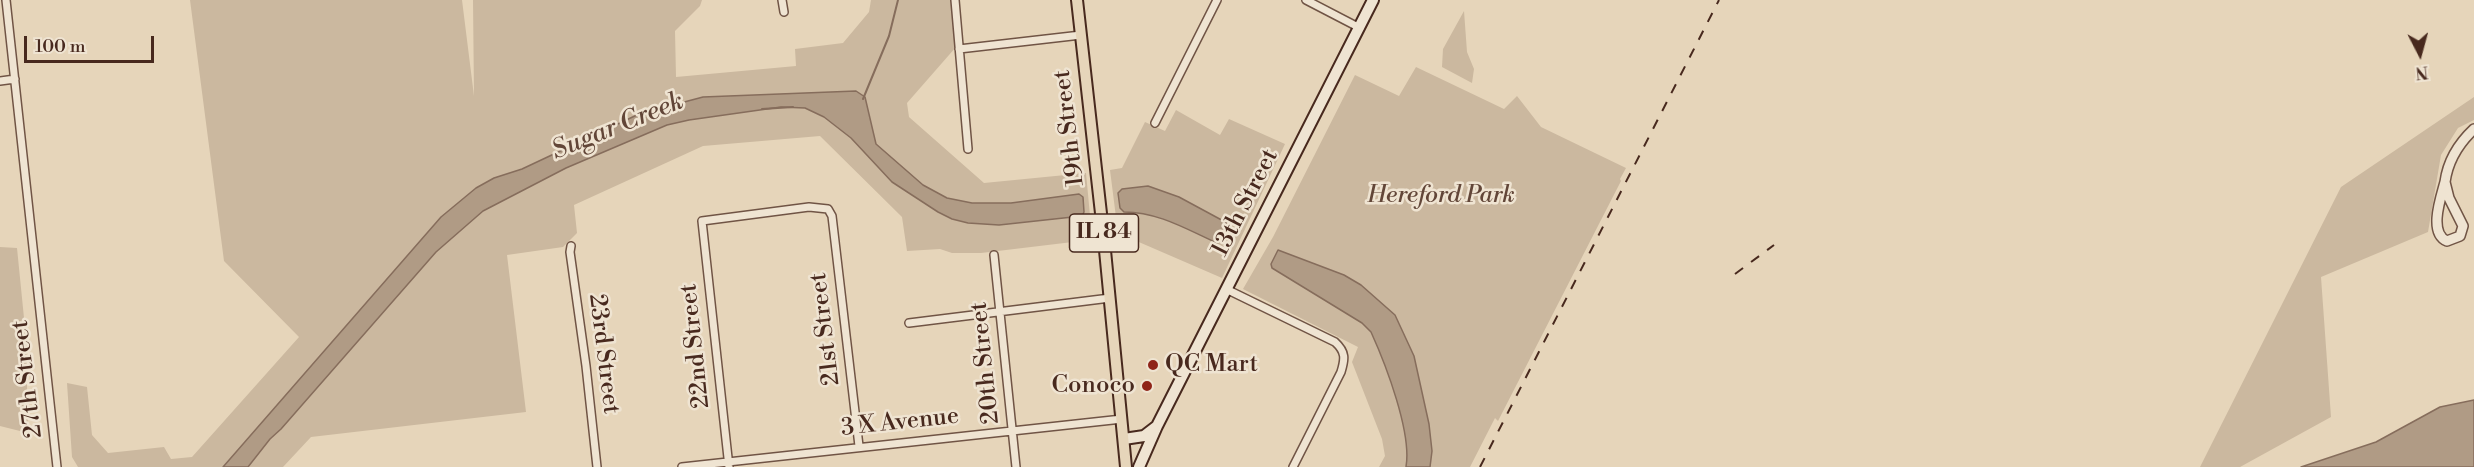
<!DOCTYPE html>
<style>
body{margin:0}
#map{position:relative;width:2474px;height:467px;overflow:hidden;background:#e6d5ba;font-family:"Libre Bodoni",serif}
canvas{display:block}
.north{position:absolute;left:2390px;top:24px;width:60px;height:60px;-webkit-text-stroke:4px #efe4d2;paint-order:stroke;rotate:174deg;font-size:16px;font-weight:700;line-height:24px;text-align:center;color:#48291e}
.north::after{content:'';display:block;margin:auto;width:21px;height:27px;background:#48291e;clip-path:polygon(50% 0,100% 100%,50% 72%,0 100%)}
.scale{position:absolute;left:24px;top:36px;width:130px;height:27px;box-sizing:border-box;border:3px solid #48291e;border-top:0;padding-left:8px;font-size:18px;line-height:21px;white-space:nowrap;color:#48291e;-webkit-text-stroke:4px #efe4d2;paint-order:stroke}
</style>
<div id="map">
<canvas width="2474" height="467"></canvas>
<div class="north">N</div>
<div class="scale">100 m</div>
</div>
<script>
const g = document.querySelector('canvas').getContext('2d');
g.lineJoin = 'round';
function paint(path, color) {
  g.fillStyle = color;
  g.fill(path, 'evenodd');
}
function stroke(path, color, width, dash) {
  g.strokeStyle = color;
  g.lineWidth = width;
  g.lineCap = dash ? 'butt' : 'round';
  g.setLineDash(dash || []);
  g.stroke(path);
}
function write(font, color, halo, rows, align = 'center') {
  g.font = font + ' "Libre Bodoni",serif';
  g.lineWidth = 5;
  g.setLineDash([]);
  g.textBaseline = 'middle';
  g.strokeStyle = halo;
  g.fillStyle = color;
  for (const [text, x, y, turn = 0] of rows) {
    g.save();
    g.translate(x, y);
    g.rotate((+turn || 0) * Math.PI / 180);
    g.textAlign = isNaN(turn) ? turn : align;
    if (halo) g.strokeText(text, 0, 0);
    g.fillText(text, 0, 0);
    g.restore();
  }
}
paint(new Path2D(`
 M 190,0 L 462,0 L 474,96 L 473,0 L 702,0 L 700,6 L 675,31 L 676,77 L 796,66 L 795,49 L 843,43 L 869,12 L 871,0 L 952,0 L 956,47 L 907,103 L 909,117 L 984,183 L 1086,173 L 1092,237 L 1081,241 L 981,253 L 952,253 L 940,249 L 907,251 L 902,217 L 820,136 L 703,146 L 574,205 L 577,233 L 563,247 L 507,255 L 526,412 L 311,437 L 283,467 L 78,467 L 72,457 L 67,383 L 87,387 L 92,435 L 108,453 L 164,447 L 171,459 L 192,457 L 299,337 L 224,261 Z
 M 1464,11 L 1467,52 L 1474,69 L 1472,83 L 1442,67 L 1443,49 Z
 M 1416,67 L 1504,109 L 1517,96 L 1541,127 L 1626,168 L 1620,179 L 1621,181 L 1498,421 L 1495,418 L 1470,467 L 1379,467 L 1385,456 L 1382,439 L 1352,362 L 1358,347 L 1243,289 L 1273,237 L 1355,75 L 1399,96 Z
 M 2474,97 L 2474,120 L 2458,128 L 2441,155 L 2428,232 L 2321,277 L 2331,417 L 2240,467 L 2200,467 L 2341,187 Z
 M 1176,110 L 1220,135 L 1229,119 L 1285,144 L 1222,278 L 1118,233 L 1110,170 L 1122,168 L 1145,122 L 1165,131 Z
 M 0,247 L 17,248 L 26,338 L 28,433 L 0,426 Z`), '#cbb89f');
const water = new Path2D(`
 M 856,91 L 865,97 L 876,144 L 923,185 L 947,198 L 972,203 L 1011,203 L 1079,194 L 1083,197 L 1084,212 L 1082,216 L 999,225 L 968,223 L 952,219 L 938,212 L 892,182 L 851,138 L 824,117 L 805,108 L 781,107 L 689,120 L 667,125 L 566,168 L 483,211 L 436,252 L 281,429 L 270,439 L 248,467 L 223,467 L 441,217 L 476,188 L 494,178 L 522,169 L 639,114 L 703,97 Z
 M 1148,186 L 1179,197 L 1229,224 L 1230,228 L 1223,241 L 1217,243 C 1186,229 1158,212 1124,212 L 1120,208 L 1118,193 L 1122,189 Z
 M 1278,250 L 1344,275 L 1361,285 L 1395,315 L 1414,356 L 1429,424 L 1432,451 L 1430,467 L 1406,467 C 1412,433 1386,365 1371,332 L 1362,323 L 1272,268 L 1271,264 Z
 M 2474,400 L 2474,467 L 2301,467 L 2376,442 L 2440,407 Z`);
paint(water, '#b09b85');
stroke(water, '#866d5c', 1.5);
stroke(new Path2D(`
 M 863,99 L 889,36 L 898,0
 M 762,109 L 793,107`), '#866d5c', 2);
const minor = new Path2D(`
 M 6,0 L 57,467
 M 782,0 L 784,12
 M 955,0 L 968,149
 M 1306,0 L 1360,28
 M 959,49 L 1081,35
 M 0,81 L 15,79
 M 1155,123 L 1217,0
 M 571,246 L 570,252 L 586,366 L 597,467
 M 994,255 L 1016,467
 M 1226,289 L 1335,342 C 1346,352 1345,359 1341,372 L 1293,467
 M 909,323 L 1110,298
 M 682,467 L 1122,419
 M 729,467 L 702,221 L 809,207 L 828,209 L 832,216 L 859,446`);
const tertiary = new Path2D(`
 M 2445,182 L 2449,198 L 2463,226 L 2460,236 L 2447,241 C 2428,233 2441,197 2445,182 Z
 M 2445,182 C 2448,160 2458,144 2474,129`);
const secondary = new Path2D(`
 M 1124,439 L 1144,436 L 1157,426
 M 1139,467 L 1157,426 L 1373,0`);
const primary = new Path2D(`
 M 1077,0 L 1104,240 L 1126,467`);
stroke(minor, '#705445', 10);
stroke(tertiary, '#705445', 12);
stroke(secondary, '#48291e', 14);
stroke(primary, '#48291e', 14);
stroke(minor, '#efe4d2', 7);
stroke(tertiary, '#efe4d2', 9);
stroke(secondary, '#efe4d2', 10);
stroke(primary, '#e6d5ba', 10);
stroke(new Path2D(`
 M 1735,274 L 1774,245
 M 1480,467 L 1719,0`), '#48291e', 2, [10, 10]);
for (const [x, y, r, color] of [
 [1153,365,6,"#8f2418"],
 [1147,386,6,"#8f2418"]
]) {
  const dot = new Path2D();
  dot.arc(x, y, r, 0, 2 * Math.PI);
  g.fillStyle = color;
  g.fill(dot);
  stroke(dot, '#efe4d2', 2);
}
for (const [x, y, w] of [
 [1104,233,69]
]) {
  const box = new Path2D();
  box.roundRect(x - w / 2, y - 19, w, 38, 4.5);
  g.fillStyle = '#efe4d2';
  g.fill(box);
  stroke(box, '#48291e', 1.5);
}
write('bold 22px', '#48291e', null, [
 ["IL 84",1104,233]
]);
write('24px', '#48291e', '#efe4d2', [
 ["19th Street",1070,128,-97],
 ["13th Street",1246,203,-63],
 ["21st Street",826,329,-97],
 ["22nd Street",696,346,-96],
 ["23rd Street",603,354,83],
 ["20th Street",986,363,-96],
 ["27th Street",28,379,-97],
 ["3 X Avenue",900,423,-6]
]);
write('italic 24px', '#624638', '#efe4d2', [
 ["Hereford Park",1441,196]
]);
write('24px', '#48291e', '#efe4d2', [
 ["QC Mart",1165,365],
 ["Conoco",1135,386,"right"]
], 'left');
write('italic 26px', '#624638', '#efe4d2', [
 ["Sugar Creek",618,127,-22]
]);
</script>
